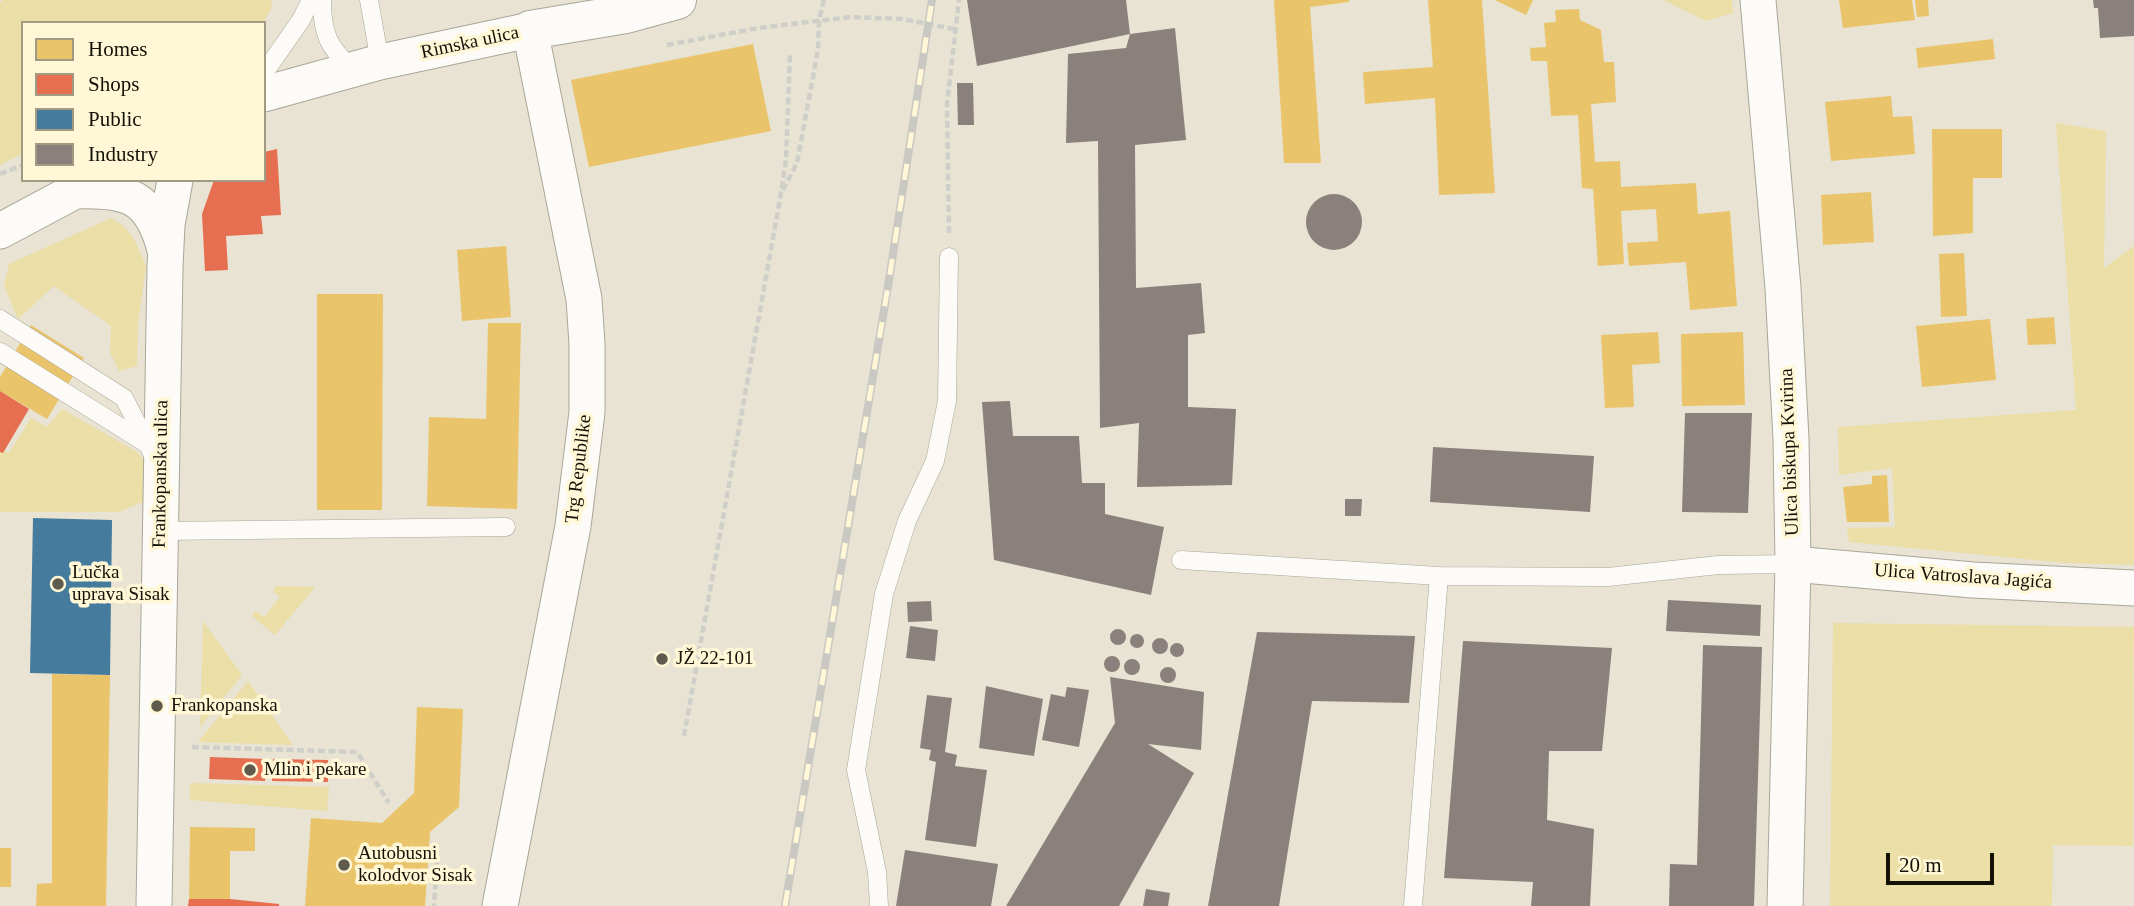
<!DOCTYPE html>
<meta charset="utf-8">
<style>
body{margin:0}
#map{position:relative;width:2134px;height:906px;overflow:hidden;background:#e8e3d2;font-family:Georgia,serif}
canvas{display:block}
.legend{position:absolute;left:21px;top:21px;width:245px;height:161px;box-sizing:border-box;background:#fff7d6;border:2px solid #a19b83;margin:0;padding:9px 12px;list-style:none;font-size:21px;color:#141207}
.legend li{display:flex;align-items:center;gap:14px;height:35px}
.legend b{width:35px;border:2px solid #a19b83}
.scale{position:absolute;left:1886px;top:853px;width:108px;height:32px;box-sizing:border-box;border:4px solid #141207;border-top:0;padding-left:9px;font-size:21px;line-height:24px;white-space:nowrap;color:#141207;-webkit-text-stroke:5px #fff7d6;paint-order:stroke}
</style>
<div id="map">
<canvas width="2134" height="906"></canvas>
<ul class="legend">
<li><b style="height:19px;background:#e9c46a"></b>Homes</li>
<li><b style="height:19px;background:#e76f51"></b>Shops</li>
<li><b style="height:19px;background:#457b9d"></b>Public</li>
<li><b style="height:19px;background:#8a817c"></b>Industry</li>
</ul>
<div class="scale">20 m</div>
</div>
<script>
const g = document.querySelector('canvas').getContext('2d');
g.lineJoin = 'round';
function paint(path, color) {
  g.fillStyle = color;
  g.fill(path, 'evenodd');
}
function stroke(path, color, width, dash) {
  g.strokeStyle = color;
  g.lineWidth = width;
  g.lineCap = dash ? 'butt' : 'round';
  g.setLineDash(dash || []);
  g.stroke(path);
}
function write(font, color, halo, rows, align = 'center') {
  g.font = font + ' Georgia,serif';
  g.lineWidth = 7;
  g.setLineDash([]);
  g.textBaseline = 'middle';
  g.strokeStyle = halo;
  g.fillStyle = color;
  for (const [text, x, y, turn = 0] of rows) {
    g.save();
    g.translate(x, y);
    g.rotate((+turn || 0) * Math.PI / 180);
    g.textAlign = isNaN(turn) ? turn : align;
    if (halo) g.strokeText(text, 0, 0);
    g.fillText(text, 0, 0);
    g.restore();
  }
}
paint(new Path2D(`
 M 3,0 L 272,0 L 271,9 L 263,23 L 23,23 L 23,153 L 0,165 L 0,3 Z
 M 1663,0 L 1732,0 L 1733,13 L 1706,21 Z
 M 2056,123 L 2106,131 L 2104,268 L 2134,246 L 2134,565 L 2067,563 L 1849,542 L 1847,528 L 1895,527 L 1892,468 L 1839,475 L 1838,427 L 2076,410 Z
 M 111,218 L 125,227 L 135,241 L 146,266 L 138,324 L 137,366 L 119,371 L 110,352 L 111,326 L 54,286 L 18,319 L 4,286 L 9,264 Z
 M 62,409 L 137,452 L 156,474 L 154,497 L 119,512 L 0,512 L 0,449 L 9,453 L 31,418 L 47,427 Z
 M 276,586 L 315,587 L 275,635 L 252,616 L 256,611 L 264,617 L 280,597 L 273,591 Z
 M 203,621 L 242,675 L 200,727 Z
 M 1833,623 L 2134,627 L 2133,846 L 2053,845 L 2052,906 L 1830,906 Z
 M 248,681 L 293,745 L 198,742 Z
 M 190,783 L 329,787 L 327,811 L 190,800 Z`), '#ebdea7');
paint(new Path2D(`
 M 1274,0 L 1349,0 L 1349,2 L 1310,7 L 1321,163 L 1284,163 Z
 M 1428,0 L 1482,0 L 1495,193 L 1439,195 L 1435,98 L 1365,104 L 1363,72 L 1433,67 Z
 M 1495,0 L 1533,0 L 1526,15 Z
 M 1839,0 L 1912,0 L 1915,20 L 1843,28 Z
 M 1915,0 L 1928,0 L 1929,16 L 1917,17 Z
 M 1579,9 L 1580,20 L 1601,30 L 1604,62 L 1614,62 L 1616,102 L 1591,104 L 1595,162 L 1620,161 L 1621,187 L 1696,183 L 1698,214 L 1730,211 L 1737,306 L 1690,310 L 1686,262 L 1629,266 L 1627,243 L 1658,241 L 1656,209 L 1621,211 L 1624,264 L 1598,266 L 1593,189 L 1582,188 L 1578,115 L 1551,116 L 1547,61 L 1531,61 L 1530,48 L 1546,47 L 1544,23 L 1556,22 L 1555,10 Z
 M 1993,39 L 1995,59 L 1918,68 L 1916,48 Z
 M 753,44 L 771,131 L 589,167 L 571,80 Z
 M 1891,96 L 1893,117 L 1912,116 L 1915,154 L 1831,161 L 1825,102 Z
 M 1932,129 L 2002,129 L 2002,178 L 1973,178 L 1973,233 L 1933,236 Z
 M 1871,192 L 1874,242 L 1823,245 L 1821,195 Z
 M 506,246 L 511,317 L 462,321 L 457,250 Z
 M 1964,253 L 1967,316 L 1941,317 L 1939,254 Z
 M 317,294 L 383,294 L 382,510 L 317,510 Z
 M 2054,317 L 2056,344 L 2028,345 L 2026,319 Z
 M 1990,319 L 1996,380 L 1922,387 L 1916,326 Z
 M 488,323 L 521,323 L 517,509 L 427,506 L 429,417 L 486,419 Z
 M 31,325 L 84,358 L 47,419 L 0,391 L 0,377 Z
 M 1658,332 L 1660,363 L 1632,365 L 1634,407 L 1605,408 L 1601,335 Z
 M 1743,332 L 1745,405 L 1682,406 L 1681,334 Z
 M 1887,475 L 1889,522 L 1847,522 L 1843,487 L 1872,484 L 1872,476 Z
 M 52,674 L 110,675 L 106,906 L 36,906 L 37,884 L 52,883 Z
 M 417,707 L 463,709 L 459,807 L 430,832 L 425,906 L 305,906 L 311,818 L 382,823 L 414,793 Z
 M 190,827 L 255,828 L 255,851 L 230,851 L 230,899 L 189,899 Z
 M 0,848 L 11,848 L 11,887 L 0,887 Z`), '#e9c46a');
paint(new Path2D(`
 M 277,149 L 281,215 L 261,216 L 263,234 L 226,236 L 228,270 L 205,271 L 202,214 L 214,180 L 264,180 L 264,152 Z
 M 0,391 L 29,409 L 3,453 L 0,452 Z
 M 210,757 L 266,759 L 265,781 L 209,779 Z
 M 273,759 L 328,760 L 328,782 L 272,781 Z
 M 189,899 L 230,899 L 279,904 L 279,906 L 188,906 Z`), '#e76f51');
paint(new Path2D(`
 M 33,518 L 112,520 L 110,675 L 30,673 Z`), '#457b9d');
paint(new Path2D(`
 M 967,0 L 1126,0 L 1130,34 L 977,66 Z
 M 2093,0 L 2134,0 L 2134,36 L 2100,38 L 2098,8 L 2094,8 Z
 M 1175,28 L 1186,140 L 1135,145 L 1136,288 L 1201,283 L 1205,333 L 1188,335 L 1188,407 L 1236,409 L 1232,485 L 1137,487 L 1139,423 L 1100,428 L 1098,141 L 1066,143 L 1068,54 L 1126,48 L 1130,34 Z
 M 957,83 L 973,83 L 974,125 L 958,125 Z
 M1306 222a28 28 0 1 1 56 0a28 28 0 1 1-56 0Z
 M 1010,401 L 1013,436 L 1079,436 L 1082,483 L 1105,483 L 1105,514 L 1164,527 L 1151,595 L 994,560 L 982,402 Z
 M 1685,413 L 1752,413 L 1748,513 L 1682,512 Z
 M 1433,447 L 1594,456 L 1590,512 L 1430,502 Z
 M 1345,499 L 1362,499 L 1361,516 L 1345,516 Z
 M 1668,600 L 1761,605 L 1760,636 L 1666,631 Z
 M 931,601 L 932,621 L 908,622 L 907,602 Z
 M 910,626 L 938,630 L 935,661 L 906,658 Z
 M1110 637a8 8 0 1 1 16 0a8 8 0 1 1-16 0Z
 M 1257,632 L 1415,636 L 1409,703 L 1312,701 L 1279,906 L 1208,906 Z
 M1130 641a7 7 0 1 1 14 0a7 7 0 1 1-14 0Z
 M1152 646a8 8 0 1 1 16 0a8 8 0 1 1-16 0Z
 M 1463,641 L 1612,648 L 1602,751 L 1549,751 L 1547,820 L 1594,829 L 1590,906 L 1531,906 L 1533,882 L 1444,878 Z
 M1170 650a7 7 0 1 1 14 0a7 7 0 1 1-14 0Z
 M 1703,645 L 1762,647 L 1754,906 L 1669,906 L 1670,864 L 1697,865 Z
 M1104 664a8 8 0 1 1 16 0a8 8 0 1 1-16 0Z
 M1124 667a8 8 0 1 1 16 0a8 8 0 1 1-16 0Z
 M1160 675a8 8 0 1 1 16 0a8 8 0 1 1-16 0Z
 M 1110,677 L 1204,692 L 1201,750 L 1148,744 L 1194,773 L 1119,906 L 1006,906 L 1115,723 Z
 M 986,686 L 1043,699 L 1034,756 L 979,748 Z
 M 1067,687 L 1089,690 L 1079,747 L 1042,740 L 1051,694 L 1065,697 Z
 M 927,695 L 952,698 L 945,752 L 957,755 L 955,766 L 987,770 L 976,847 L 925,840 L 936,762 L 929,760 L 931,750 L 920,748 Z
 M 905,850 L 998,864 L 991,906 L 896,906 Z
 M 1146,889 L 1170,893 L 1168,906 L 1143,906 Z`), '#8a817c');
const service = new Path2D(`
 M 322,0 C 322,33 328,47 352,69
 M 369,0 L 380,62
 M 264,73 L 301,20 L 311,0
 M 0,319 L 124,398 L 155,459
 M 0,352 L 149,445
 M 161,531 L 506,527
 M 1181,560 L 1439,576 L 1608,577 L 1718,565 L 1793,564
 M 879,906 L 877,872 L 856,770 L 884,594 L 907,521 L 935,461 L 947,401 L 949,257
 M 1413,906 L 1439,576`);
const minor = new Path2D(`
 M 1758,0 L 1783,288 L 1791,439 L 1793,564 L 1785,906
 M 264,94 L 380,62 L 530,30 L 584,299 L 587,344 L 587,412 L 573,526 L 500,906
 M 75,191 C 128,189 151,196 165,250
 M 0,231 L 75,191 L 85,180
 M 1793,564 L 1973,580 L 2134,588
 M 154,906 L 165,267 L 167,225 L 175,180`);
const secondary = new Path2D(`
 M 530,30 L 626,14 L 677,0`);
stroke(service, '#aaa699', 19);
stroke(minor, '#aaa699', 37);
stroke(secondary, '#aaa699', 40);
stroke(new Path2D(`
 M 667,45 L 758,28 L 851,17 L 902,19 L 954,29
 M 0,174 L 23,165
 M 783,190 L 797,163 L 818,50 L 819,20 L 824,0
 M 949,233 L 947,104 L 959,0
 M 684,736 L 781,193 L 786,159 L 790,53
 M 192,747 L 357,752 L 389,803
 M 429,858 L 437,859 L 434,906`), '#cfcfca', 4.5, [7, 3.5]);
stroke(service, '#fcfbf8', 18);
stroke(minor, '#fcfbf8', 35);
stroke(secondary, '#fcfbf8', 38);
const rail = new Path2D(`
 M 785,906 L 889,280 L 932,0`);
stroke(rail, '#c9c8c3', 8);
stroke(rail, '#fff7d6', 5, [16]);
for (const [x, y, r, color] of [
 [58,584,7,"#5e5b4e"],
 [662,659,7,"#5e5b4e"],
 [157,706,7,"#5e5b4e"],
 [250,770,7,"#5e5b4e"],
 [344,865,7,"#5e5b4e"]
]) {
  const dot = new Path2D();
  dot.arc(x, y, r, 0, 2 * Math.PI);
  g.fillStyle = color;
  g.fill(dot);
  stroke(dot, '#fff7d6', 2.5);
}
write('19px', '#141207', '#fff7d6', [
 ["Rimska ulica",470,43,-12],
 ["Ulica biskupa Kvirina",1790,452,-92],
 ["Trg Republike",579,469,-83],
 ["Frankopanska ulica",161,474,-89],
 ["Ulica Vatroslava Jagića",1963,577,4]
]);
write('19px', '#141207', '#fff7d6', [
 ["Lučka",72,573],
 ["uprava Sisak",72,595],
 ["JŽ 22-101",676,659],
 ["Frankopanska",171,706],
 ["Mlin i pekare",264,770],
 ["Autobusni",358,854],
 ["kolodvor Sisak",358,876]
], 'left');
</script>
